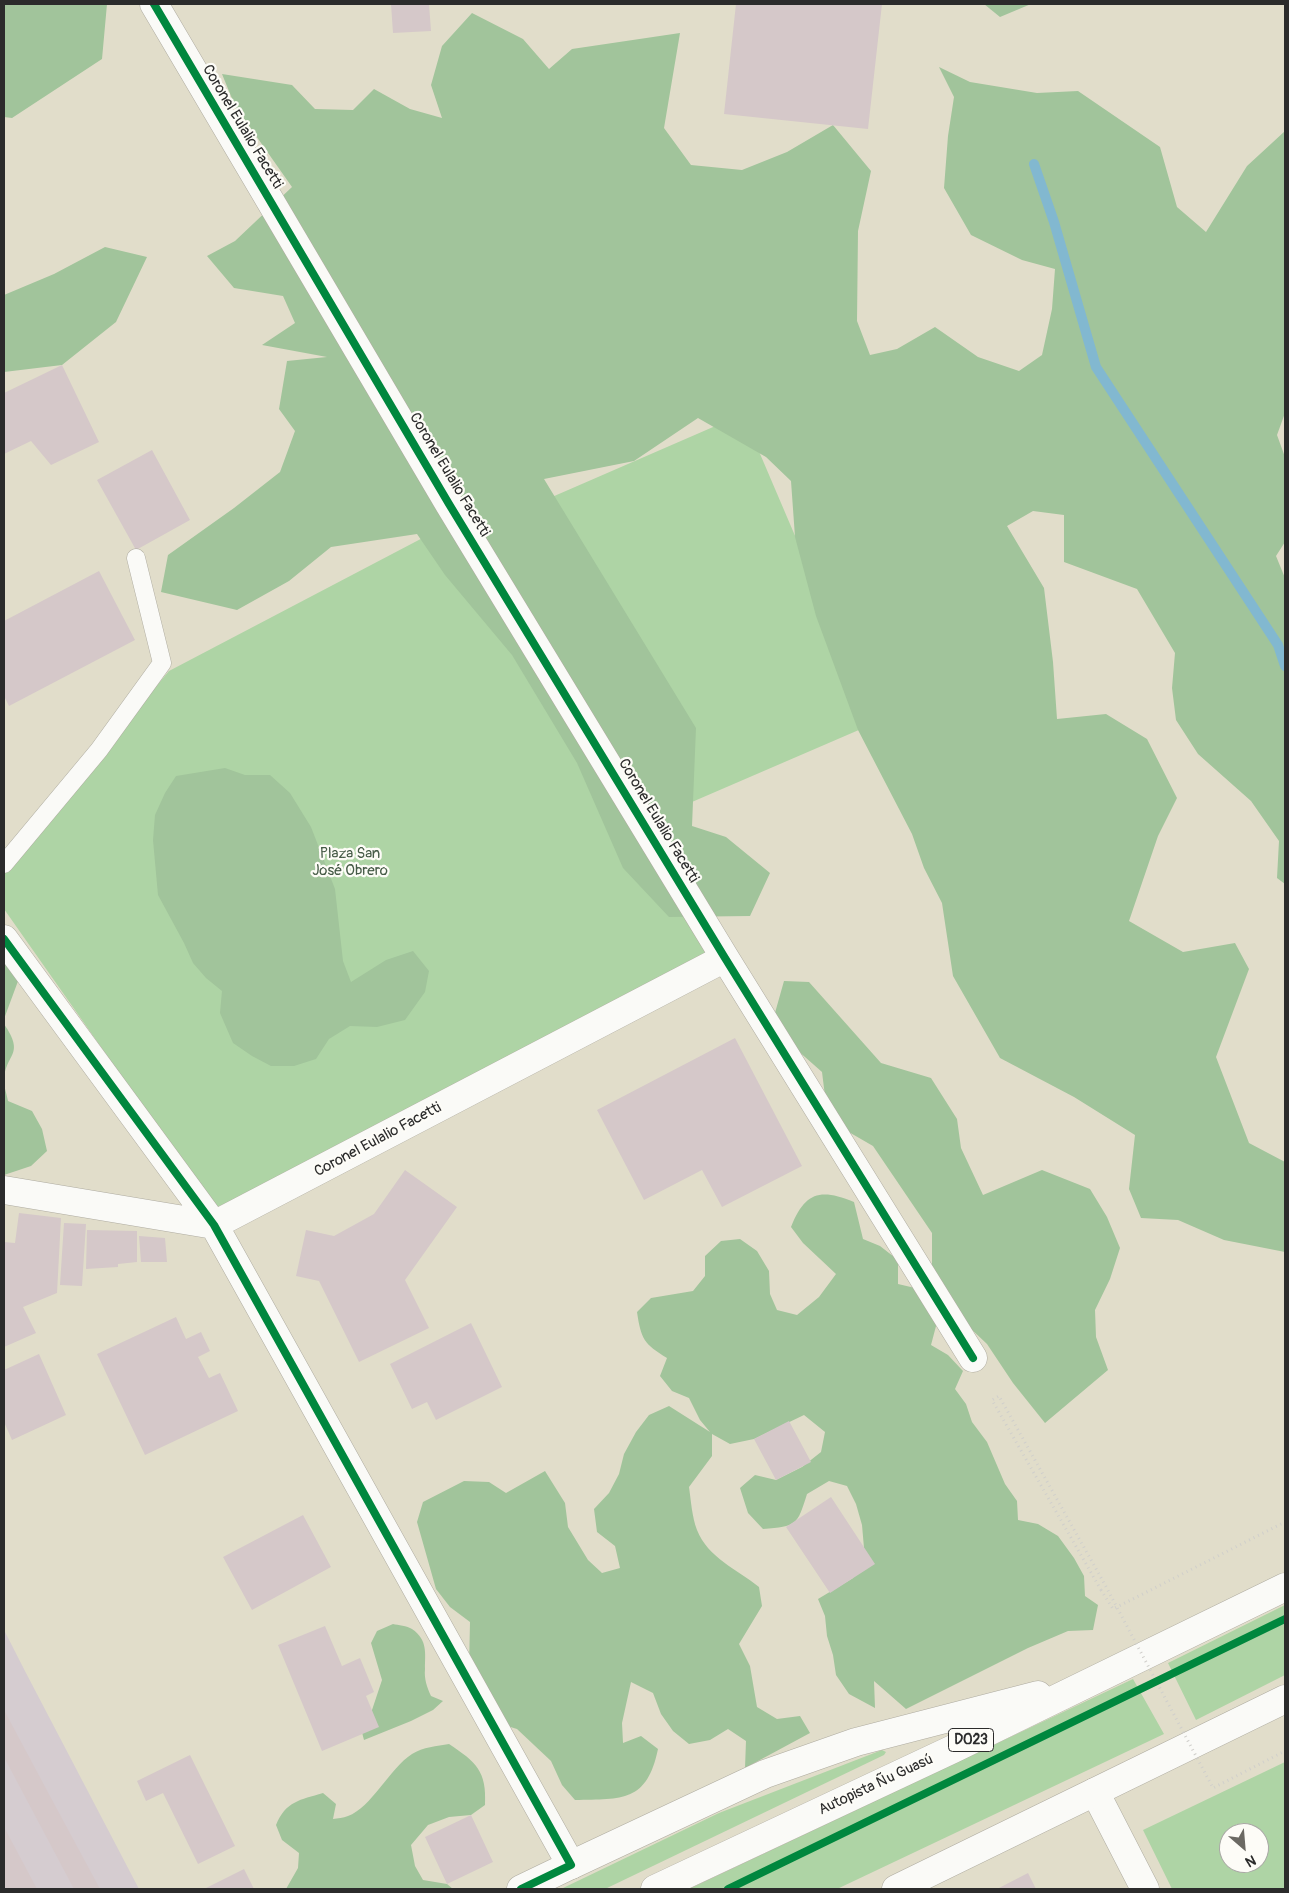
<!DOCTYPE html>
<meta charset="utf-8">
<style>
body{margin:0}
#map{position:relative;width:1289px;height:1893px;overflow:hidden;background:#e1ddca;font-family:Pangolin,sans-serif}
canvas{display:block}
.frame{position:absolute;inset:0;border:5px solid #2b2b2b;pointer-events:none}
.north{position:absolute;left:1219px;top:1823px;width:50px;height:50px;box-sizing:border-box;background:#fdfcf7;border:1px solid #a9a8a5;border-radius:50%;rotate:153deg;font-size:14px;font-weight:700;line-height:20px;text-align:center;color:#2b2b2b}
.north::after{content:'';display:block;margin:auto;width:18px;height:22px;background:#6b6963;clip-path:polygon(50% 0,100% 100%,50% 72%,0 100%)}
</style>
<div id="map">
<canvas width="1289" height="1893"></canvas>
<div class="frame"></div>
<div class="north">N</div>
</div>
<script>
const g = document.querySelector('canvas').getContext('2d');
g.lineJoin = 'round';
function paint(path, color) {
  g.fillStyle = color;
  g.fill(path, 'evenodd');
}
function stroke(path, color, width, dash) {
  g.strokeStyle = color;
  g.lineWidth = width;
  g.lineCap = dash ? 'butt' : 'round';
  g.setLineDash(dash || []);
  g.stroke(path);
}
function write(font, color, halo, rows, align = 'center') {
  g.font = font + ' Pangolin,sans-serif';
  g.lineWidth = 4.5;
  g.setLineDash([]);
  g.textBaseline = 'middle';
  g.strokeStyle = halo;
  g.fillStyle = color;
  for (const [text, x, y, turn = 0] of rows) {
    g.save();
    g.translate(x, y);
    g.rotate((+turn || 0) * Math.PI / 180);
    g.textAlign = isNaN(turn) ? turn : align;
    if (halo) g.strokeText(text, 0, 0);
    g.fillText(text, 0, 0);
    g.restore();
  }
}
paint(new Path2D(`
 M 4,1630 L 26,1673 L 139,1889 L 4,1889 Z`), '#d5ccd0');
paint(new Path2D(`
 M 743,414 L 875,723 L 685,805 L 552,497 Z
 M 434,532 L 718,956 L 219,1215 L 4,909 L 4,868 L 169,671 Z
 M 1285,1605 L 1285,1675 L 1196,1720 L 1168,1663 Z
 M 1133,1679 L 1164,1734 L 837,1889 L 689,1889 Z
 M 882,1750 L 886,1752 L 884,1755 L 605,1889 L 561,1889 L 719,1813 Z
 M 1285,1762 L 1285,1889 L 1172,1889 L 1143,1830 ZM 1229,1833 L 1259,1833 L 1259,1863 L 1229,1863 Z`), '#aed4a5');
paint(new Path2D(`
 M 4,4 L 107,4 L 102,59 L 12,118 L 4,117 Z
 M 984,4 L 1031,4 L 1000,17 Z
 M 472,13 L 523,39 L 549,69 L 572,49 L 680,33 L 664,128 L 691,165 L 742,170 L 787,152 L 833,125 L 871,171 L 858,231 L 857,321 L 870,355 L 897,349 L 935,327 L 978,357 L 1019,371 L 1042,355 L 1052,309 L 1055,269 L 1022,260 L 971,235 L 944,188 L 948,136 L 954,97 L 939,67 L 970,82 L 1037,93 L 1078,91 L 1160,147 L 1177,207 L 1206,232 L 1247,166 L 1285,131 L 1285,413 L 1277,435 L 1285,457 L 1285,542 L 1276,556 L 1285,578 L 1285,884 L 1277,878 L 1279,841 L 1251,801 L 1198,754 L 1176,720 L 1172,688 L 1175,653 L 1137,589 L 1064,562 L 1064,515 L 1033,511 L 1007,526 L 1044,588 L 1053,662 L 1057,719 L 1106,714 L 1147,739 L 1177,798 L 1158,836 L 1129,921 L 1183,952 L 1235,943 L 1249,969 L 1216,1057 L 1249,1143 L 1285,1162 L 1285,1252 L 1224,1240 L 1178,1220 L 1141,1218 L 1129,1189 L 1135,1135 L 1074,1097 L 1000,1058 L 953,976 L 942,903 L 924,868 L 912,834 L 858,730 L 816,616 L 795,537 L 791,481 L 766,457 L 698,418 L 634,461 L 544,479 L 696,728 L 692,826 L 726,837 L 770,873 L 750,916 L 669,917 L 623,868 L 577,763 L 512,655 L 445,575 L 417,534 L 331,547 L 289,581 L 237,610 L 161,592 L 168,555 L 234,508 L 280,472 L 295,431 L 279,409 L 287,361 L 327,357 L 262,345 L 295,323 L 283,296 L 234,288 L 207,256 L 235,241 L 292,187 L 235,106 L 222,74 L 292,85 L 315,109 L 353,110 L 374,89 L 410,109 L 442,118 L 431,85 L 442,46 Z
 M 105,247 L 147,257 L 116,322 L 62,365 L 4,372 L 4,295 L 54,274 Z
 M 225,768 L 245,775 L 270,775 L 290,793 L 311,827 L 335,889 L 343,961 L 351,982 L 386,960 L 413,951 L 429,971 L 425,992 L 405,1020 L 377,1027 L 350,1026 L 329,1039 L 316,1059 L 294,1066 L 271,1066 L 252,1056 L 233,1043 L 220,1013 L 222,991 L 206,978 L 193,963 L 184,943 L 158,895 L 153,840 L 155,815 L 165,793 L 176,776 Z
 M 4,948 L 21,973 L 4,1019 Z
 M 784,981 L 809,982 L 881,1063 L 931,1078 L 957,1119 L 961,1148 L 983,1195 L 1042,1170 L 1090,1189 L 1107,1217 L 1120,1248 L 1110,1279 L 1095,1310 L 1096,1337 L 1108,1370 L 1045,1423 L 1013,1383 L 987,1344 L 933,1293 L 940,1311 L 931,1345 L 948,1355 L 963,1371 L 955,1389 L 966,1404 L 972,1422 L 987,1442 L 1005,1484 L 1017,1501 L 1018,1520 L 1038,1524 L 1058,1536 L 1074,1558 L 1084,1576 L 1085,1596 L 1098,1605 L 1093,1630 L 1068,1631 L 1028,1648 L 906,1709 L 874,1681 L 875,1708 L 849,1694 L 836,1675 L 833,1655 L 827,1636 L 825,1616 L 818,1599 L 853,1578 L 864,1548 L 862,1525 L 856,1504 L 847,1486 L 829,1481 L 807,1494 C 797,1526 797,1526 763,1529 L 748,1513 L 740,1488 L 755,1475 L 776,1480 L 802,1467 L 821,1452 L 825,1432 L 804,1415 L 754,1439 L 730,1444 L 712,1434 L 712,1456 L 689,1487 C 691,1501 692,1517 697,1530 C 708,1558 737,1569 759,1587 L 762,1606 L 739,1644 L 750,1666 L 757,1707 L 777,1719 L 800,1716 L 810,1733 L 745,1768 L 746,1741 L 728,1729 L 710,1740 L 689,1744 L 673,1731 L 661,1714 L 653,1693 L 631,1682 L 622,1723 L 623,1743 L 641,1736 L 658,1749 C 647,1802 623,1799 575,1800 L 562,1785 L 551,1761 L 517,1729 L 494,1722 L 469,1668 L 470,1622 L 450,1607 L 436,1589 L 417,1522 L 423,1502 L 464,1481 L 489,1482 L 506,1493 L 545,1471 L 565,1503 L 568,1527 L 588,1560 L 602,1573 L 620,1568 L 615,1546 L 597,1532 L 594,1509 L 609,1493 L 619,1474 L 624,1454 L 636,1432 L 649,1415 L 669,1406 L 710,1432 L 700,1420 L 689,1398 L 672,1391 L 660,1376 L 667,1358 C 644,1344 641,1339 637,1312 L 651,1298 L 693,1291 L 705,1276 L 705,1256 L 721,1241 L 740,1239 L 757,1251 L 769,1271 L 770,1294 L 777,1310 L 797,1315 L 819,1297 L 836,1274 L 803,1243 L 791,1227 C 805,1192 820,1188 854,1202 L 863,1239 L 880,1246 L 898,1260 L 898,1284 L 932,1292 L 932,1233 L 873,1146 L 828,1120 L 822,1072 L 771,1027 Z
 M 4,1024 C 26,1056 5,1053 4,1081 C 4,1087 7,1095 8,1101 L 32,1111 L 42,1129 L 47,1151 L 31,1166 L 4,1175 Z
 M 393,1624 C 398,1625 407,1626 412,1629 C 428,1640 425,1653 425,1669 C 424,1679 427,1687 431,1696 L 443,1701 L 433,1710 L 411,1721 L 364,1740 L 359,1721 L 372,1710 L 382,1680 L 371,1643 L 377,1631 Z
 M 449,1744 C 476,1762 487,1771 485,1805 L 471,1815 L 449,1817 L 428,1825 L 411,1845 L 415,1866 L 423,1880 L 447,1884 L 453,1889 L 286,1889 L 298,1868 L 299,1853 L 282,1840 L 276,1825 C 286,1801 300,1800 323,1793 L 336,1804 L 333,1819 C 338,1818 343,1818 348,1816 C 371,1808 390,1768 412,1754 C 423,1747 437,1746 449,1744 Z`), '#a1c49b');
stroke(new Path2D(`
 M 1034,164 L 1054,222 L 1096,367 L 1278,645 L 1285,666`), '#82b8d0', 10);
paint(new Path2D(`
 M 391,4 L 429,4 L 431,31 L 393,33 Z
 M 736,4 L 882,4 L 868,129 L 724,114 Z
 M 62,365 L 99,442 L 51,465 L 31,441 L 4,454 L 4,393 Z
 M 152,450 L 190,520 L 136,550 L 97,480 Z
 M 99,571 L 135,640 L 9,706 L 4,696 L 4,621 Z
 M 735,1038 L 802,1166 L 722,1207 L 702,1170 L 644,1200 L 597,1110 Z
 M 405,1170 L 457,1207 L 405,1280 L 429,1328 L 359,1362 L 319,1281 L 296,1276 L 306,1230 L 334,1236 L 374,1214 Z
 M 19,1213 L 61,1218 L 57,1293 L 23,1307 L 36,1333 L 4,1347 L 4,1242 L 15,1243 Z
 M 64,1223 L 86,1224 L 82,1286 L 60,1285 Z
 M 87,1230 L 137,1231 L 137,1262 L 118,1264 L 118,1267 L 86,1269 Z
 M 139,1236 L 165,1238 L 167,1262 L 141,1262 Z
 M 176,1317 L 186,1339 L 201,1332 L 210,1351 L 198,1357 L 209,1378 L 220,1373 L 238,1411 L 145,1455 L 97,1354 Z
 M 471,1323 L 502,1387 L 436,1420 L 427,1402 L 412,1409 L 390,1364 Z
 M 39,1354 L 66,1415 L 12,1440 L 4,1422 L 4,1370 Z
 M 789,1421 L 811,1462 L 776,1480 L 754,1439 Z
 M 831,1497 L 875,1564 L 830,1593 L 786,1527 Z
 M 303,1515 L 331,1567 L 252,1610 L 223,1557 Z
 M 325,1626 L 342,1666 L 360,1658 L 374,1692 L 366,1696 L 379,1727 L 322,1751 L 278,1645 Z
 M 4,1710 L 51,1798 L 100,1889 L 74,1889 L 4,1757 Z
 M 190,1755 L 235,1846 L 198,1864 L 163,1793 L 146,1801 L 137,1781 Z
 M 471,1815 L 493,1862 L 447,1884 L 425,1837 Z
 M 4,1827 L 37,1889 L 4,1889 Z
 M 244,1869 L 254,1889 L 204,1889 Z
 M 1028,1873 L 1036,1889 L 997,1889 Z`), '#d5c8c9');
const lane = new Path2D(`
 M 4,864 L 99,750 L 162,663 L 136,558`);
const street = new Path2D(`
 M 154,4 L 449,504 L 725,958 L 973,1358
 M 4,939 L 214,1225 L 571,1865 L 521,1889
 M 4,1190 L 214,1225 L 725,958
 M 1095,1792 L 1145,1889`);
const highway = new Path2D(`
 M 571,1865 L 765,1774 L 856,1742 L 1038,1695
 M 655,1889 L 953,1749 L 1285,1587
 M 896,1889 L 1285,1699`);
stroke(lane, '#aeaba0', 19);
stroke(street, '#aeaba0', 29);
stroke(highway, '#aeaba0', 29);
stroke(new Path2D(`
 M 1101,1590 L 1113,1609 L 1285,1522`), '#d0cfcb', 3, [1, 4]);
stroke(lane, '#fafaf7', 18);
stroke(street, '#fafaf7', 28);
stroke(highway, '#fafaf7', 28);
stroke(new Path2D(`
 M 1101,1590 L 992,1400 L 999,1396 L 1104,1583 L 1213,1788 L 1285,1751`), '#d0cfcb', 3, [1, 4]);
stroke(new Path2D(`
 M 154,4 L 449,504 L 725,958 L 973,1358
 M 4,939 L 214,1225 L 571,1865 L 521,1889
 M 728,1889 L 1285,1619`), '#00873e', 8);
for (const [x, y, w] of [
 [971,1740,45]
]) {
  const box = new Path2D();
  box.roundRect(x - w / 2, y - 11.5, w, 23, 4);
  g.fillStyle = '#fdfcf7';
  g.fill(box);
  stroke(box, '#2b2b2b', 1);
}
write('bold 14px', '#2b2b2b', null, [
 ["D023",971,1740]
]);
write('15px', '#2b2b2b', '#fdfcf7', [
 ["Coronel Eulalio Facetti",242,127,59],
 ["Coronel Eulalio Facetti",449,475,59],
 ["Coronel Eulalio Facetti",658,821,59],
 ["Coronel Eulalio Facetti",378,1140,-28],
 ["Autopista Ñu Guasú",876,1785,-25]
]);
write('15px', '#465b47', '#fdfcf7', [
 ["Plaza San",350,854],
 ["José Obrero",350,871]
]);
</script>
